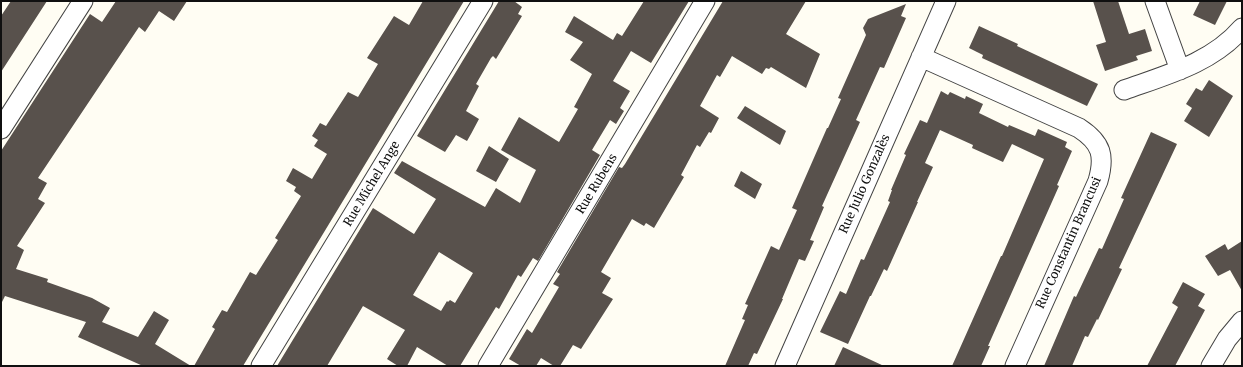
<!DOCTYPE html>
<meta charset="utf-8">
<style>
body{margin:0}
#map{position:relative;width:1243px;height:367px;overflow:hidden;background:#fffdf3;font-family:Merriweather,serif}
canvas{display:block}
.frame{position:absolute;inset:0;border:2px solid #101010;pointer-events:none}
</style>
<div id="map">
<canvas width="1243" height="367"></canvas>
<div class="frame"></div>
</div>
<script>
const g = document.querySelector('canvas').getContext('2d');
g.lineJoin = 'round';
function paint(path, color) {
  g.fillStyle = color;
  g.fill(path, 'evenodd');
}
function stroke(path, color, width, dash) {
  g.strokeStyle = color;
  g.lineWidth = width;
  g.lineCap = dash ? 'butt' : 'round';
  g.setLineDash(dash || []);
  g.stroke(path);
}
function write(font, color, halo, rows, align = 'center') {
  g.font = font + ' Merriweather,serif';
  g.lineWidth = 4;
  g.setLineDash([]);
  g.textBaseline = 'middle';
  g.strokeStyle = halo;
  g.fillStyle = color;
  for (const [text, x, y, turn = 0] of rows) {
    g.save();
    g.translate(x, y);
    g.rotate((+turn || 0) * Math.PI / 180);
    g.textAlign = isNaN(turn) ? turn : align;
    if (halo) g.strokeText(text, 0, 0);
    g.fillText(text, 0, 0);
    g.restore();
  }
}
paint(new Path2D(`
 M 11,1 L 47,1 L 1,72 L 1,16 Z
 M 116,1 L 187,1 L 174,21 L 159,11 L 145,32 L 139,27 L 38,178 L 47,183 L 38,199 L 45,203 L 17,246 L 24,250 L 16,269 L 48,279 L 47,282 L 92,298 L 110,308 L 102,322 L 138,337 L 154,311 L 169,320 L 155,344 L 191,366 L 143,366 L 78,337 L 86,322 L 5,296 L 1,304 L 1,151 L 90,14 L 102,22 Z
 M 423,1 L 464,1 L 243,366 L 194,366 L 215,329 L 212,327 L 222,310 L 227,312 L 250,272 L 256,275 L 278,240 L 275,238 L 301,196 L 294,191 L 296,187 L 286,181 L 293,168 L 312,179 L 327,154 L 314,146 L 318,140 L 312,136 L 320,123 L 326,126 L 348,92 L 358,97 L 378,64 L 367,58 L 394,16 L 409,25 Z
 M 499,1 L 514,1 L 522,7 L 518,14 L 522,16 L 496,59 L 493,56 L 491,58 L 476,84 L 479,86 L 466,111 L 479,119 L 471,134 L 467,141 L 456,135 L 445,152 L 417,136 Z
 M 644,1 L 689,1 L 651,63 L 631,51 L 613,81 L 630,91 L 620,108 L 624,111 L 616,124 L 610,120 L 592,150 L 600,155 L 538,261 L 533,258 L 521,277 L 518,275 L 499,309 L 496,307 L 460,366 L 448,366 L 417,347 L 407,366 L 398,366 L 387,359 L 405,330 L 363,306 L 327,366 L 277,366 L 373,208 L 414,234 L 436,199 L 394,173 L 402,161 L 485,207 L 496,188 L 520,203 L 536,170 L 501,150 L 519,117 L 559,142 L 578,109 L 574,107 L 592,74 L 570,60 L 583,42 L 565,32 L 574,16 L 613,40 L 617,33 L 622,36 ZM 439,252 L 473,273 L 455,303 L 450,300 L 448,302 L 447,301 L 441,311 L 413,295 Z
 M 723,1 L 806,1 L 786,34 L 820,54 L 806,88 L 771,67 L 769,69 L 766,68 L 762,74 L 732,56 L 720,77 L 717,75 L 700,106 L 719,118 L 711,133 L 709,132 L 700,147 L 697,145 L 681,175 L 684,177 L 654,228 L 646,223 L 644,226 L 632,219 L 601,272 L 611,278 L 602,293 L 613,299 L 581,349 L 573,345 L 560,366 L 554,366 L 541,358 L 536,366 L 521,366 L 509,359 L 527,329 L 532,333 L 559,287 L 553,284 L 560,274 L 557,272 L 619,167 L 622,168 L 625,164 Z
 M 1093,1 L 1118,1 L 1129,34 L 1145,29 L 1152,51 L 1136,56 L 1138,60 L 1105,71 L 1096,45 L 1106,42 Z
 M 1200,1 L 1227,1 L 1215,25 L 1193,15 Z
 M 906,4 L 901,16 L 906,18 L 884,68 L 880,67 L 856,120 L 860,122 L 822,206 L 824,207 L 810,240 L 814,241 L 805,261 L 799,259 L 782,299 L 783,299 L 757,354 L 754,353 L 748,366 L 725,366 L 745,320 L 742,319 L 748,305 L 745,304 L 771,246 L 779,250 L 797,210 L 792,208 L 827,128 L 828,128 L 841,99 L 838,98 L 866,35 L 863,28 L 868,19 Z
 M 979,26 L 1018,44 L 1017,46 L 1098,84 L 1087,106 L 982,58 L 983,55 L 969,48 Z
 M 1209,80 L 1233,96 L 1209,137 L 1184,121 L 1192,108 L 1186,104 L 1196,88 L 1202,91 Z
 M 941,91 L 948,95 L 950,92 L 965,99 L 966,96 L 983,104 L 979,113 L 1008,127 L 1009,125 L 1035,136 L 1038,129 L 1067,142 L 1065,147 L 1072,151 L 1057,185 L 1059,186 L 988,346 L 990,346 L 981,366 L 952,366 L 1001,256 L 1002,256 L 1044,159 L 1012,144 L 1003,162 L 972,148 L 973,145 L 940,130 L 925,163 L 933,167 L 917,202 L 918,202 L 887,271 L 884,269 L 871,296 L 870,296 L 848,344 L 820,332 L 840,291 L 846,294 L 861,259 L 864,260 L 890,202 L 888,201 L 892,190 L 891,190 L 906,155 L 904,154 L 920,120 L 927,123 Z
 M 745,106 L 786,131 L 780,145 L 737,118 Z
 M 1151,132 L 1177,144 L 1119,268 L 1122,269 L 1098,320 L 1097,319 L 1088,337 L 1085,336 L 1072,366 L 1044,366 L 1074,296 L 1076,297 L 1099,248 L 1102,249 L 1124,199 L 1121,198 Z
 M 489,146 L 509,159 L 496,182 L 476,171 Z
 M 741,171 L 762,184 L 755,199 L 734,186 Z
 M 1242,241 L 1242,291 L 1230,270 L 1218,276 L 1205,256 L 1225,244 L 1228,250 Z
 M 1183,282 L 1205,294 L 1198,306 L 1205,310 L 1175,366 L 1147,366 L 1178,307 L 1172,303 Z
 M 843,347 L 884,366 L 834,366 Z`), '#58514c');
const street = new Path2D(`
 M 1155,1 L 1180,70
 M 921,57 L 1079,128 C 1102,143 1105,156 1098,181 L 1015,366
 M 1124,90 C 1166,75 1212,63 1242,28
 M 1,129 L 83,1
 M 261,366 L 483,1
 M 488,366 L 705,1
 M 785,366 L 946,1
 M 1211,366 L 1227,339 L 1242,321`);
stroke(street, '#434343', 21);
stroke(street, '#fff', 19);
write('12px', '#101010', '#fff', [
 ["Rue Michel Ange",372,184,-59],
 ["Rue Rubens",597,184,-59],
 ["Rue Julio Gonzalès",865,184,-66],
 ["Rue Constantin Brancusi",1069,243,-66]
]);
</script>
